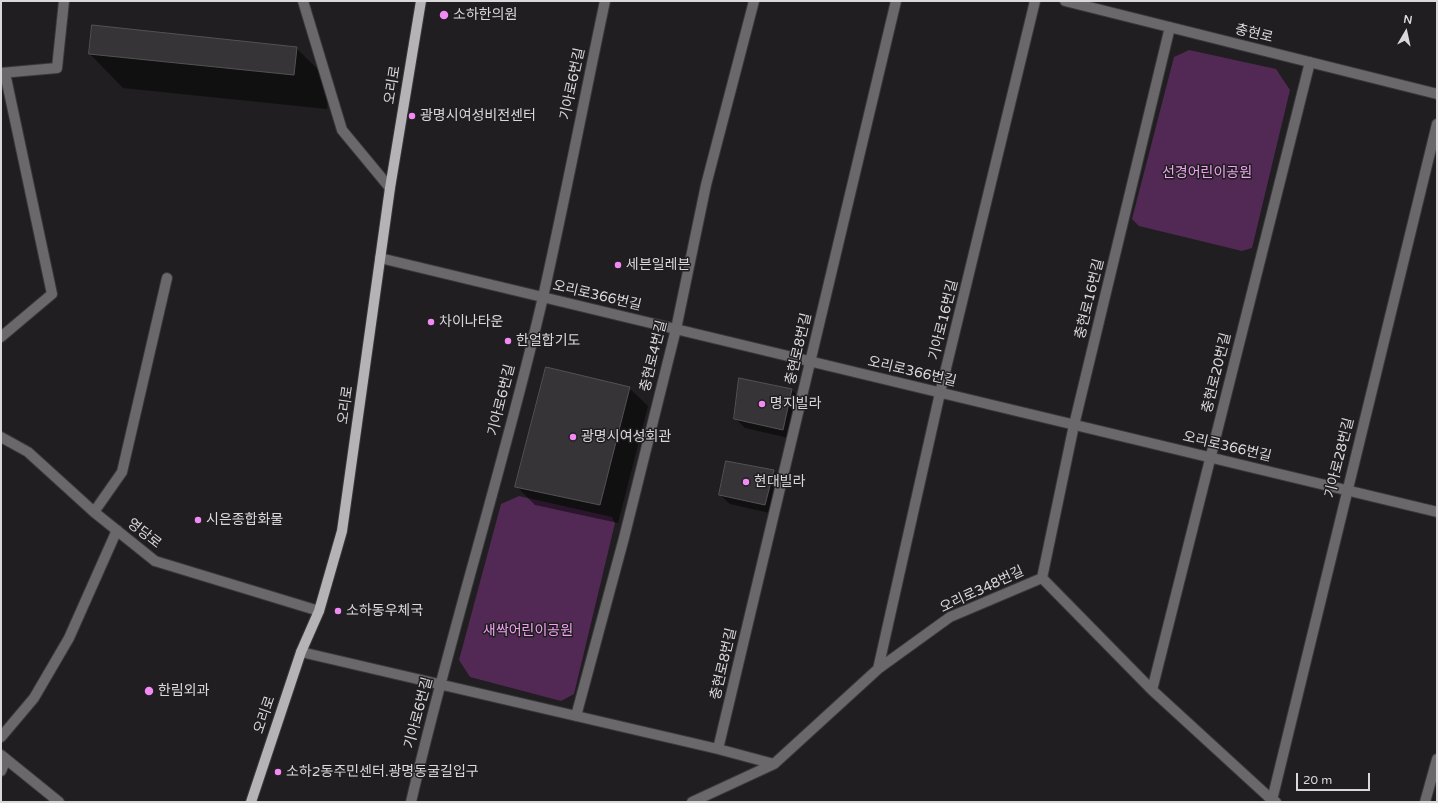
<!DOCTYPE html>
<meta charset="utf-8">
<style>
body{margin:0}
#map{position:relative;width:1438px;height:803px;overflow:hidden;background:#201e20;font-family:"Varela Round",sans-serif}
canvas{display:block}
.frame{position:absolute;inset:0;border:2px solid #dad8da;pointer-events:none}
.north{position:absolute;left:1386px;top:12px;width:40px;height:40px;-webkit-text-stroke:3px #201e20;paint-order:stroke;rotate:9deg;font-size:11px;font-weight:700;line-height:16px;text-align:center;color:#dad8da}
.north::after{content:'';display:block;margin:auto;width:14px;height:18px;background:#dad8da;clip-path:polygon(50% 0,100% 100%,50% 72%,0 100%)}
.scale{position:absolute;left:1296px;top:773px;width:74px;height:18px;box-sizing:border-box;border:2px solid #dad8da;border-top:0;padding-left:5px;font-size:12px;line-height:14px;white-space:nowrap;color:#dad8da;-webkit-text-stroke:3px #201e20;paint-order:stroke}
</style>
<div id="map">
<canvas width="1438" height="803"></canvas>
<div class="frame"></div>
<div class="north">N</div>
<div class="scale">20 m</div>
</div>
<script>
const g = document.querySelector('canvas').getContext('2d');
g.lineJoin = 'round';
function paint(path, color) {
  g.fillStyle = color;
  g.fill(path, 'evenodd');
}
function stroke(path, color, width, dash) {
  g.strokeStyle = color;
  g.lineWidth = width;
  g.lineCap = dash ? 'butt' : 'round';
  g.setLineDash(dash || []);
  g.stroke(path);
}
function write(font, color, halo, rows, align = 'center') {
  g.font = font + ' "Varela Round","Noto Sans KR",sans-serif';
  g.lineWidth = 3;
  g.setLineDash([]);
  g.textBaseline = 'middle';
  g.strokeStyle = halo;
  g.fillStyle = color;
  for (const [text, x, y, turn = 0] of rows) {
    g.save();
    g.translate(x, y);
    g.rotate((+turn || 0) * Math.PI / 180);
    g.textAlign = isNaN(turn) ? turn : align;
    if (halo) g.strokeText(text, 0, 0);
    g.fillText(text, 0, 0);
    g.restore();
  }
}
paint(new Path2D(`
 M 1189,50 L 1276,69 L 1290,90 L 1252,248 L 1242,251 L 1139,226 L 1132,219 L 1174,57 Z
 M 519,496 L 612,517 L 615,523 L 574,694 L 561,701 L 470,677 L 459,660 L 501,504 Z`), '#522954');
paint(new Path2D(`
 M 296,48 L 330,81 L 327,109 L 123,88 L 90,54 Z
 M 629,388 L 648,406 L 618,523 L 535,505 L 517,487 Z
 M 792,390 L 801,400 L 793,439 L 745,428 L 735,418 Z
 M 773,471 L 783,480 L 774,514 L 730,504 L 720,495 Z`), '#0007');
const building = new Path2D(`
 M 92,25 L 297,47 L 294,75 L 89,54 Z
 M 546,367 L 630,387 L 600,505 L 515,487 Z
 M 739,378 L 792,389 L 783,430 L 734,419 Z
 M 726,461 L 774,470 L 765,505 L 719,495 Z`);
paint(building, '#373437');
stroke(building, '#545154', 1);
const minor = new Path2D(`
 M 303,1 L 342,130 L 390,188
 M 1065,1 L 1437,94
 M 1,73 L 57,68 L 64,1
 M 380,258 L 1437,512
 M 1,337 L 52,294 L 5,73
 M 1,437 L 28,452 L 94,512 L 155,561 L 319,611
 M 94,512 L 122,472 L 167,278
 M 1042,578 L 1074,425 L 1170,27
 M 301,652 L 718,749 L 774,764
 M 878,669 L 940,393 L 1035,1
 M 1152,690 L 1310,62
 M 576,716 L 624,538 L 676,329 L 706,185 L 754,1
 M 1,737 L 34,698 L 69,638 L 117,530
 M 718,749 L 896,1
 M 1,755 L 59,802
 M 1,771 L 6,759
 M 1272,800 L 1437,124
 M 411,802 C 450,633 504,466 543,297 C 565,199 584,100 605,1
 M 692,802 L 774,764 L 878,669 L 950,617 L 1042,578 L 1152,690 L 1272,800 L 1276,802
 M 1425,802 L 1437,759`);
const major = new Path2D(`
 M 251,802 L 301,652 L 319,611 L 342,531 L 390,188 L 421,1`);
stroke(minor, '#3a383a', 12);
stroke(major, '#3a383a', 12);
stroke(minor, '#6a686a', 10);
stroke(major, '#b6b3b6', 10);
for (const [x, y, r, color] of [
 [444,15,5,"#f18af4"],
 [412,116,4,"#f18af4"],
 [618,265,4,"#f18af4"],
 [431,322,4,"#f18af4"],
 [508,341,4,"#f18af4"],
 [762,404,4,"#f18af4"],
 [573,437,4,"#f18af4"],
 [746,482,4,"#f18af4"],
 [198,520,4,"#f18af4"],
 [338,611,4,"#f18af4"],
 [149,691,5,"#f18af4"],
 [278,772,4,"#f18af4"]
]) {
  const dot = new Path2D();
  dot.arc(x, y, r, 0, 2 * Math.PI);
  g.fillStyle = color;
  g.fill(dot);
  stroke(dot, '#201e20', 1.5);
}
write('14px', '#dad8da', '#201e20', [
 ["소하한의원",453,15],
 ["광명시여성비전센터",420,116],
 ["세븐일레븐",626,265],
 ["차이나타운",439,322],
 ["한얼합기도",516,341],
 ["명지빌라",770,404],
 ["광명시여성회관",581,437],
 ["현대빌라",754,482],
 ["시은종합화물",206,520],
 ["소하동우체국",346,611],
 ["한림외과",158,691],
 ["소하2동주민센터.광명동굴길입구",286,772]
], 'left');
write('14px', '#dad8da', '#201e20', [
 ["충현로",1254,34,14],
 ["기아로6번길",573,84,-78],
 ["오리로",393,85,-81],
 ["오리로366번길",597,296,13],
 ["충현로16번길",1090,299,-76],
 ["기아로16번길",944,320,-76],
 ["충현로8번길",799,349,-77],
 ["충현로4번길",654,356,-76],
 ["오리로366번길",912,372,13],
 ["충현로20번길",1217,373,-76],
 ["기아로6번길",502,400,-76],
 ["오리로",346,405,-82],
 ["오리로366번길",1227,447,13],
 ["기아로28번길",1340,458,-76],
 ["영당로",144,534,38],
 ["오리로348번길",982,590,-25],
 ["충현로8번길",724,664,-77],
 ["기아로6번길",419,713,-75],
 ["오리로",265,715,-71]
]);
write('14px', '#f0a1f1', '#201e20', [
 ["선경어린이공원",1207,173],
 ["새싹어린이공원",528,631]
]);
</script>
